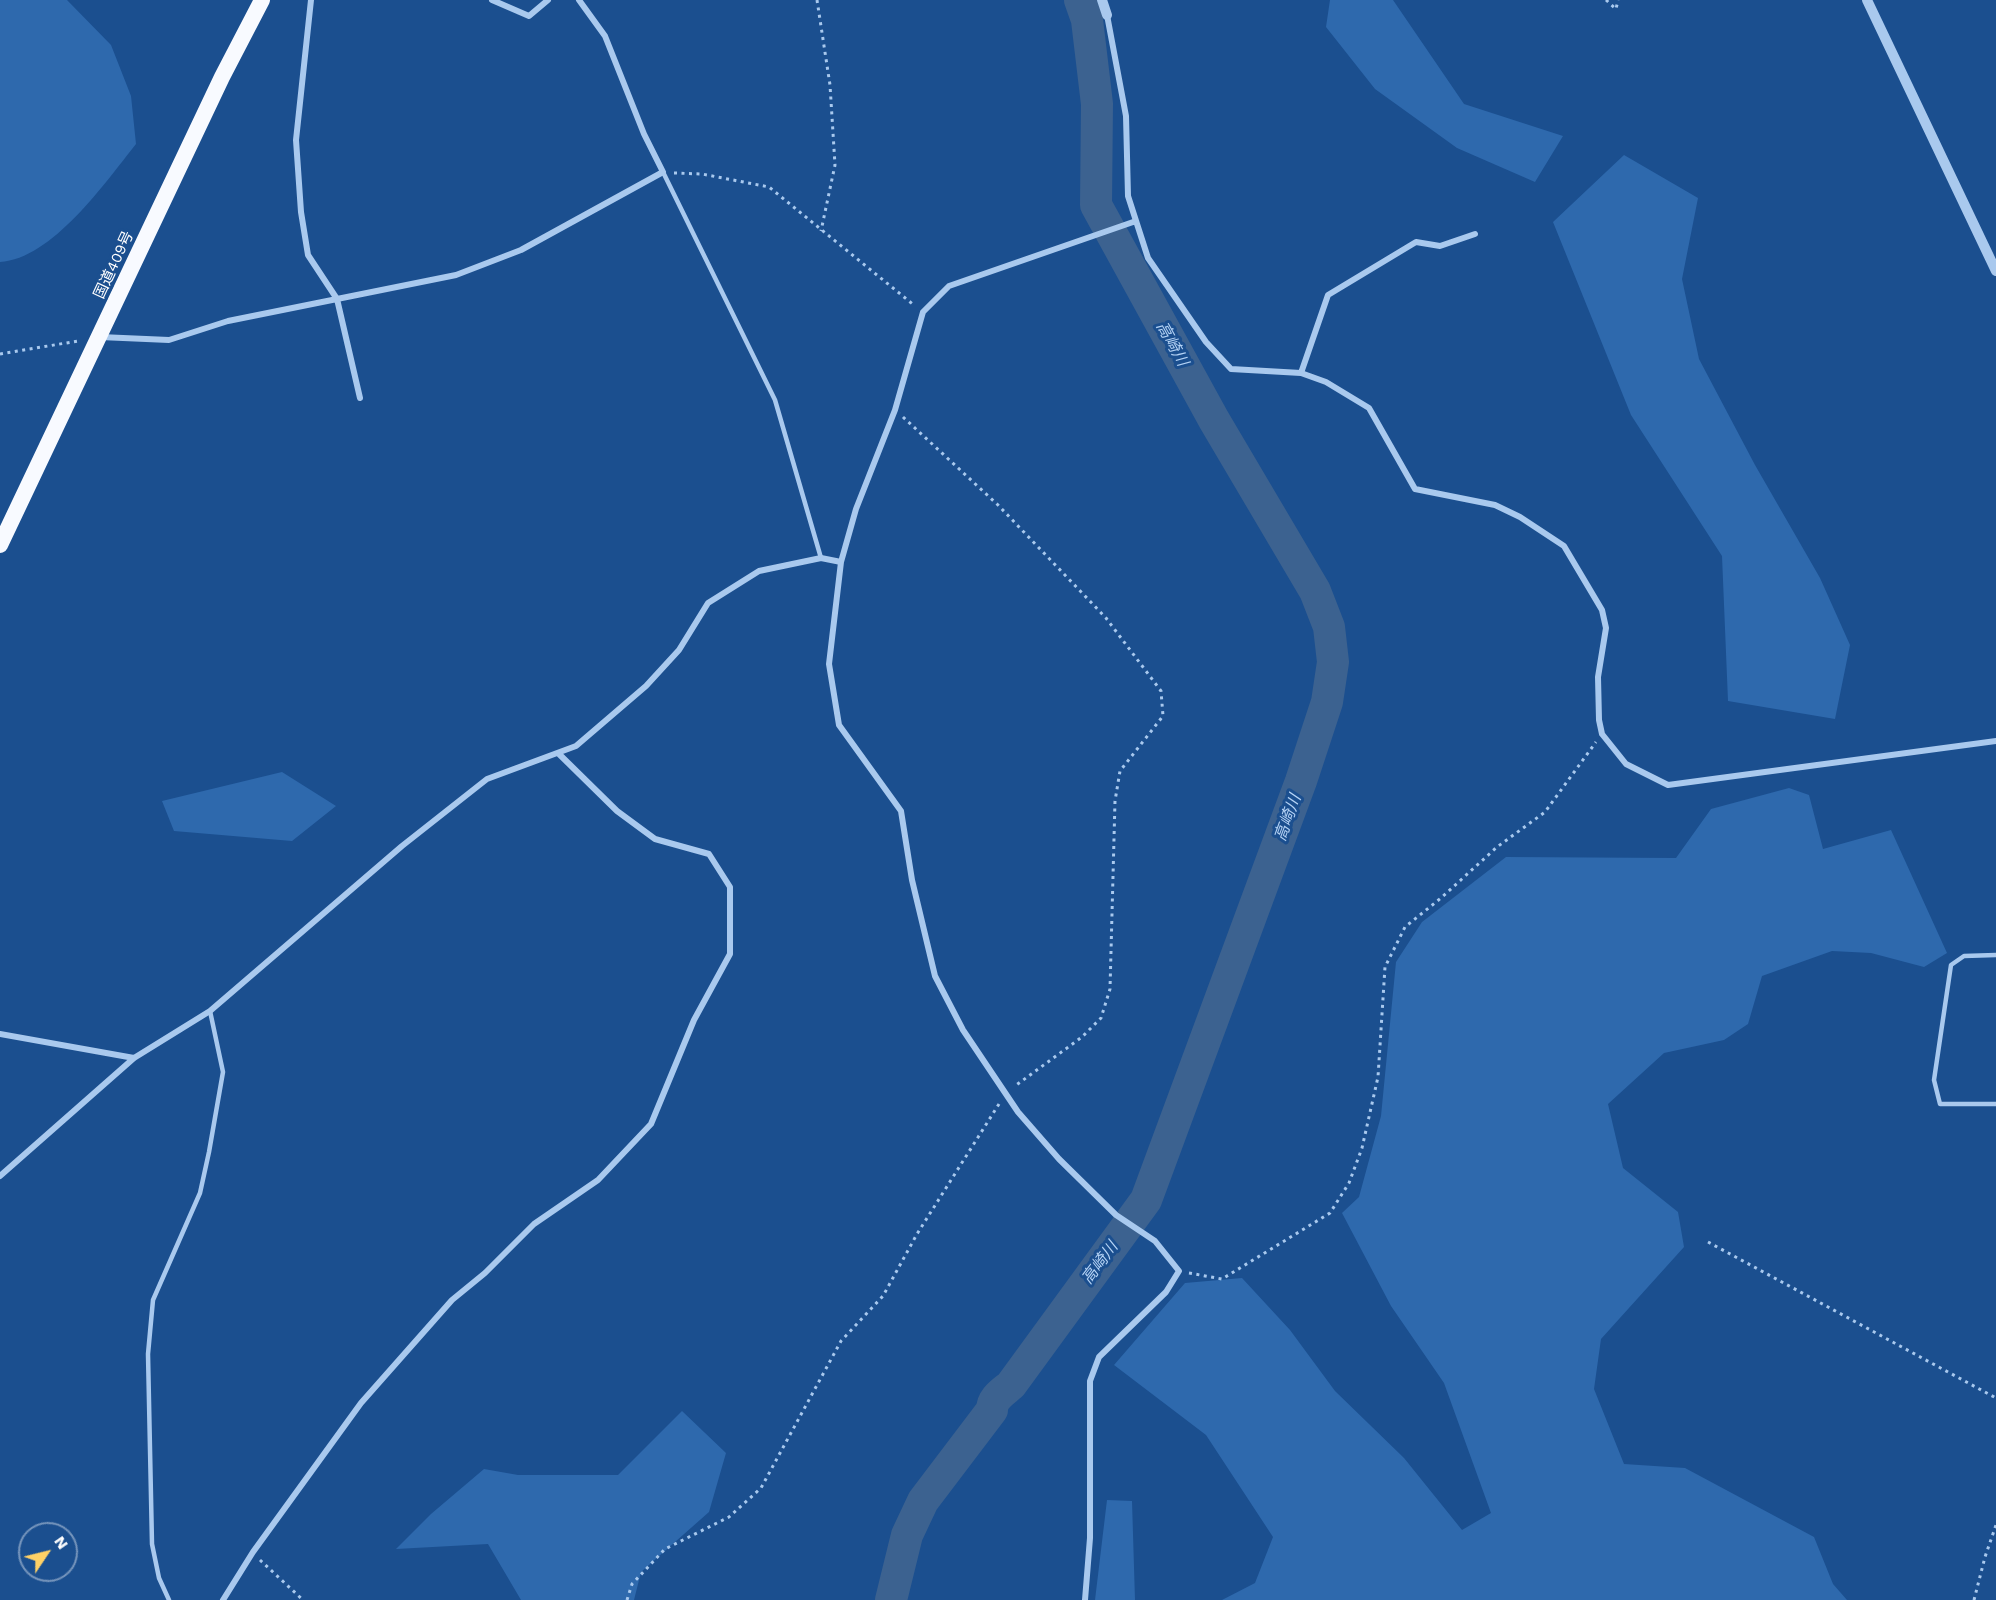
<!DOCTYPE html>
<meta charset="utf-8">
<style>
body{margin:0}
#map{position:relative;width:1996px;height:1600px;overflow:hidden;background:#1b4f8f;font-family:"Work Sans",sans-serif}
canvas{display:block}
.north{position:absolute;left:18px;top:1522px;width:60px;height:60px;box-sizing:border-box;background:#1b4f8f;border:2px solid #7695bc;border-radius:50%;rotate:55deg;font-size:16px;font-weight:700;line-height:24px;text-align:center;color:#fff}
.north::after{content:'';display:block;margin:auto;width:21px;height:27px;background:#ffd166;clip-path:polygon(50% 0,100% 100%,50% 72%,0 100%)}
</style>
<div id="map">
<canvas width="1996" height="1600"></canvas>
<div class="north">N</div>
</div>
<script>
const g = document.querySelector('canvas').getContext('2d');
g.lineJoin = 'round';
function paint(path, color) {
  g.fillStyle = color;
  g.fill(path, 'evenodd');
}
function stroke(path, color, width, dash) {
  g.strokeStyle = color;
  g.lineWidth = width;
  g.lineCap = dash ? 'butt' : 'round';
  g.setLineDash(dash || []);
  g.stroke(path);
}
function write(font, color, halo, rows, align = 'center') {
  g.font = font + ' "Work Sans","Noto Sans JP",sans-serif';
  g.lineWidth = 6;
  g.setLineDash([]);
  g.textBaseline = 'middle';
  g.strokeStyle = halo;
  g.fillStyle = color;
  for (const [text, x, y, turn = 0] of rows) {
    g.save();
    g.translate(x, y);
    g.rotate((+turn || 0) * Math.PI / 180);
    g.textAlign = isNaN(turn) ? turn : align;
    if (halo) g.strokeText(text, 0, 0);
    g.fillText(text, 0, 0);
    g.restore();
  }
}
paint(new Path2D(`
 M 0,0 L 67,0 L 111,45 L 131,96 L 136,144 C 105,183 52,259 0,262 Z
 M 1330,0 L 1393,0 L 1464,104 L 1563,136 L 1535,182 L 1457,148 L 1375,89 L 1326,27 Z
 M 1624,155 L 1698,198 L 1682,279 L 1699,359 L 1755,465 L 1820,578 L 1850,645 L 1835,719 L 1728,701 L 1722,556 L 1631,415 L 1553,222 Z
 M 282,772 L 336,806 L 292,841 L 174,831 L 162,801 Z
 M 1789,788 L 1809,795 L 1823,849 L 1891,830 L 1947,953 L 1924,967 L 1871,953 L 1832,951 L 1762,976 L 1748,1024 L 1724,1040 L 1664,1053 L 1608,1104 L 1623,1168 L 1678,1212 L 1684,1247 L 1601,1339 L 1594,1389 L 1624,1464 L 1685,1468 L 1814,1537 L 1833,1584 L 1847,1600 L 1222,1600 L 1255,1583 L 1273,1537 L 1206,1435 L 1114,1365 L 1185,1283 L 1242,1278 L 1290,1330 L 1335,1391 L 1404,1458 L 1462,1530 L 1491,1513 L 1444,1383 L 1391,1306 L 1342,1213 L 1359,1197 L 1381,1116 L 1396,962 L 1422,922 L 1506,857 L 1676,858 L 1711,809 Z
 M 682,1411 L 726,1453 L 709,1512 L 641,1572 L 634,1600 L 521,1600 L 488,1544 L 396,1549 L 431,1514 L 484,1469 L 518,1475 L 618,1475 Z
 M 1107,1500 L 1132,1501 L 1135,1600 L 1095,1600 Z`), '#2e69ad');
stroke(new Path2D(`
 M 891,1600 L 907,1535 L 923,1501 L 992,1410 C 992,1398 1003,1392 1011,1385 L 1146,1200 L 1301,781 L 1327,702 L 1333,662 L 1329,627 L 1315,591 L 1214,420 L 1096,205 L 1097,104 L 1087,20 L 1080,0`), '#3c6290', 32);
stroke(new Path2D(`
 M 817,0 L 830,85 L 835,165 L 821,231
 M 1606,0 L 1616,9 L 1618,0
 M 674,173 L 702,174 L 769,187 L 915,306
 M 0,354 L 78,341
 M 903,417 L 998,505 L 1106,618 L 1161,691 L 1163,716 L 1120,771 L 1115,801 L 1110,989 L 1101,1018 L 1082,1037 L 1015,1086
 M 1708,1242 L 1996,1398
 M 1189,1273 L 1222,1279 L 1330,1213 L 1349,1183 L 1362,1148 L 1378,1077 L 1385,967 L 1405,927 L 1441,898 L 1497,847 L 1545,812 L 1596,742
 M 260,1560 L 303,1600
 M 627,1600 L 632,1584 L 665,1549 L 729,1517 L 761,1488 L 841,1341 L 883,1296 L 917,1234 L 999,1104
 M 1974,1600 L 1985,1557 L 1996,1525`), '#a9c9ee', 3, [3, 4.5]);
stroke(new Path2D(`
 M 663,172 L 775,400 L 821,558
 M 1996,955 L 1964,956 L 1951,965 L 1934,1080 L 1940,1104 L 1996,1104
 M 169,1600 L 159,1578 L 152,1544 L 148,1354 L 153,1300 L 200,1193 L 209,1152 L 223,1072 L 210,1011`), '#a9c9ee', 4.5);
stroke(new Path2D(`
 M 311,0 L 296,140 L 301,212 L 308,255 L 337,299 L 360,398
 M 492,0 L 529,16 L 548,0
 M 1107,15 L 1126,116 L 1128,196 L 1148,258 L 1206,342 L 1231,369 L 1301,373 L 1326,382 L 1369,408 L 1415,489 L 1495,505 L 1520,517 L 1564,546 L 1602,610 L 1606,628 L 1598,677 L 1599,720 L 1602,734 L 1626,764 L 1668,785 L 1996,741
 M 100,337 L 169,340 L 228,321 L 456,275 L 521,250 L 663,172 L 644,134 L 605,36 L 579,0
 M 1301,373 L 1328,295 L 1416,242 L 1440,246 L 1475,234
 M 0,1034 L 134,1058
 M 0,1176 L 134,1058 L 210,1011 L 402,846 L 487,779 L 576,746 L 646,686 L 679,650 L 708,603 L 759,571 L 821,558 L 841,562
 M 223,1600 L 253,1552 L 361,1403 L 452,1300 L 485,1273 L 534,1224 L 598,1180 L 651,1124 L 694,1020 L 730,954 L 730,887 L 709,854 L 655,839 L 617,811 L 559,754
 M 1085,1600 L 1090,1538 L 1090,1381 L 1099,1357 L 1166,1292 L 1179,1271 L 1155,1241 L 1116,1215 L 1059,1159 L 1018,1112 L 963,1030 L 935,976 L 912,880 L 901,811 L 839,725 L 829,664 L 841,562 L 856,509 L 895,410 L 923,312 L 949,286 L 1136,221`), '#a9c9ee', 6);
stroke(new Path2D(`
 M 1102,0 L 1107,15
 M 1867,0 L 1996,271`), '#a9c9ee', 10);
stroke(new Path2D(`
 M 0,545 L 222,77 L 262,0`), '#f8faff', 16);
write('15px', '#fff', '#1b4f8f', [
 ["国道409号",114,265,-65]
]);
write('italic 16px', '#b5d3f5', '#1b4f8f', [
 ["高崎川",1172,344,61],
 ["高崎川",1288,818,-70],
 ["高崎川",1100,1263,-53]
]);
</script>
